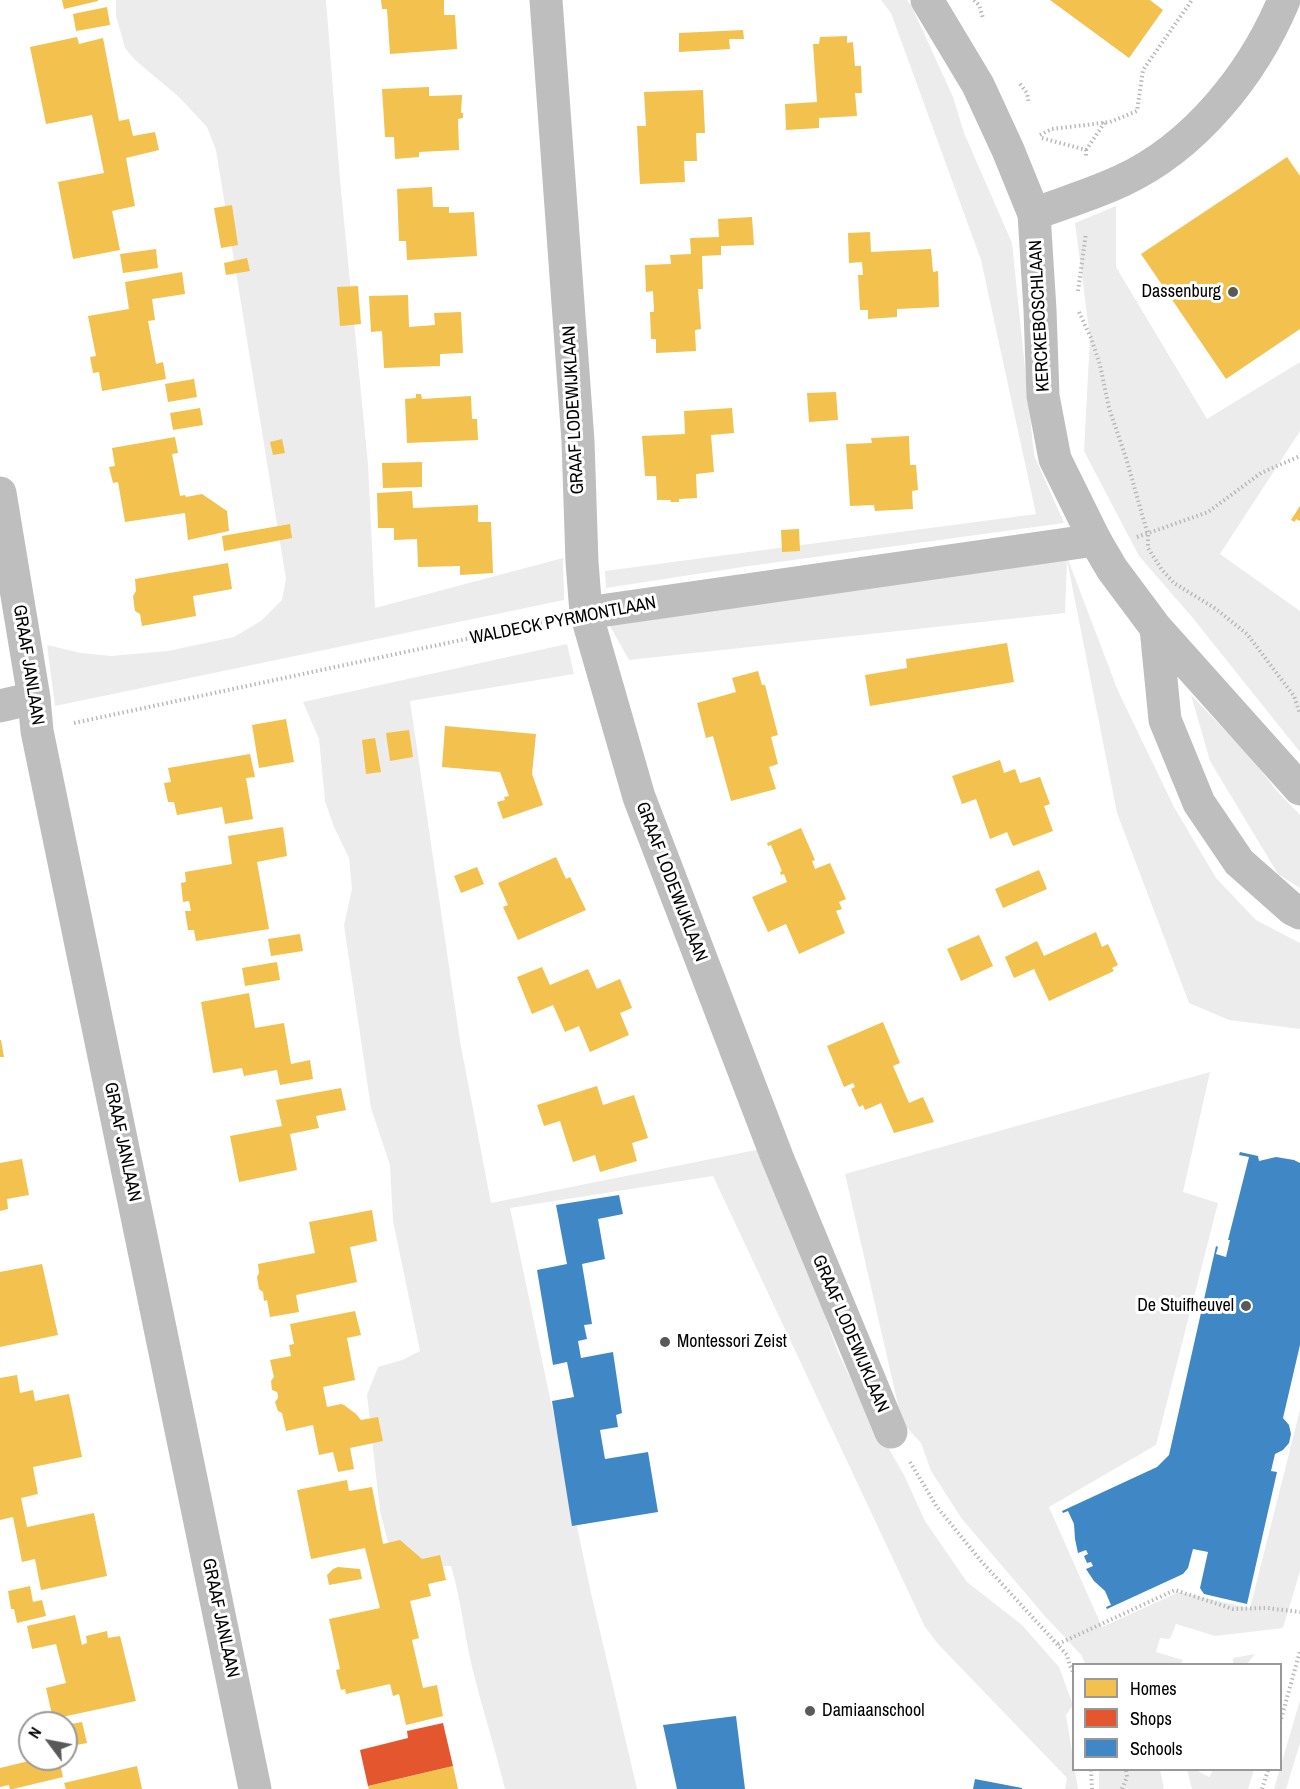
<!DOCTYPE html>
<style>
body{margin:0}
#map{position:relative;width:1300px;height:1789px;overflow:hidden;background:#fff;font-family:"Archivo Narrow",sans-serif}
canvas{display:block}
.legend{position:absolute;left:1072px;top:1663px;width:210px;height:108px;box-sizing:border-box;background:#fff;border:2px solid #999;margin:0;padding:8px 10px;list-style:none;font-size:18px;color:#000}
.legend li{display:flex;align-items:center;gap:12px;height:30px}
.legend b{width:30px;border:2px solid #999}
.north{position:absolute;left:18px;top:1711px;width:60px;height:60px;box-sizing:border-box;background:#fff;border:2px solid #999;border-radius:50%;rotate:302deg;font-size:16px;font-weight:700;line-height:24px;text-align:center;color:#000}
.north::after{content:'';display:block;margin:auto;width:21px;height:27px;background:#595959;clip-path:polygon(50% 0,100% 100%,50% 72%,0 100%)}
</style>
<div id="map">
<canvas width="1300" height="1789"></canvas>
<ul class="legend">
<li><b style="height:16px;background:#f2c14e"></b>Homes</li>
<li><b style="height:16px;background:#e4572e"></b>Shops</li>
<li><b style="height:16px;background:#3f88c5"></b>Schools</li>
</ul>
<div class="north">N</div>
</div>
<script>
const g = document.querySelector('canvas').getContext('2d');
g.lineJoin = 'round';
function paint(path, color) {
  g.fillStyle = color;
  g.fill(path, 'evenodd');
}
function stroke(path, color, width, dash) {
  g.strokeStyle = color;
  g.lineWidth = width;
  g.lineCap = dash ? 'butt' : 'round';
  g.setLineDash(dash || []);
  g.stroke(path);
}
function write(font, color, halo, rows, align = 'center') {
  g.font = font + ' "Archivo Narrow",sans-serif';
  g.lineWidth = 6;
  g.setLineDash([]);
  g.textBaseline = 'middle';
  g.strokeStyle = halo;
  g.fillStyle = color;
  for (const [text, x, y, turn = 0] of rows) {
    g.save();
    g.translate(x, y);
    g.rotate((+turn || 0) * Math.PI / 180);
    g.textAlign = isNaN(turn) ? turn : align;
    if (halo) g.strokeText(text, 0, 0);
    g.fillText(text, 0, 0);
    g.restore();
  }
}
paint(new Path2D(`
 M 116,0 L 326,0 L 340,180 L 368,464 L 375,608 L 563,558 L 564,600 L 55,706 L 47,645 L 81,653 L 111,656 L 168,651 L 234,637 L 261,621 L 282,600 L 286,579 L 216,150 L 207,127 L 179,97 L 135,60 L 125,48 L 116,16 Z
 M 881,0 L 907,0 L 911,5 L 953,97 L 964,133 L 1012,243 L 1034,455 L 1064,523 L 749,566 L 606,588 L 605,571 L 1036,514 L 981,260 L 891,13 Z
 M 1116,206 L 1116,267 L 1207,419 L 1300,362 L 1300,431 L 1220,554 L 1300,611 L 1300,752 L 1192,617 L 1139,556 L 1084,451 L 1090,337 L 1075,223 Z
 M 1067,557 L 1118,691 L 1174,807 L 1216,878 L 1256,920 L 1300,943 L 1300,1029 L 1229,1020 L 1189,1003 L 1117,813 L 1067,560 L 1065,613 L 629,660 L 610,626 Z
 M 567,644 L 574,674 L 410,701 L 460,1041 L 491,1203 L 766,1148 L 837,1350 L 861,1401 L 904,1475 L 925,1521 L 967,1582 L 1022,1625 L 1059,1667 L 1073,1705 L 1066,1715 L 1078,1789 L 1065,1789 L 1067,1778 L 938,1644 L 925,1627 L 713,1176 L 510,1208 L 591,1593 L 637,1789 L 505,1789 C 495,1748 482,1708 472,1667 C 464,1633 461,1599 451,1566 L 403,1567 L 391,1554 L 380,1511 L 367,1395 L 378,1367 L 402,1360 L 420,1351 L 393,1221 L 390,1165 L 371,1108 L 344,925 L 352,889 L 349,858 L 334,827 L 325,801 L 319,739 L 303,702 Z
 M 1191,695 L 1248,754 L 1277,791 L 1300,815 L 1300,888 L 1278,874 L 1210,761 Z
 M 1210,1072 L 1183,1192 L 1218,1203 L 1156,1445 L 1049,1507 L 1102,1627 L 1179,1592 L 1250,1608 L 1300,1410 L 1300,1571 L 1283,1628 L 1215,1636 L 1176,1624 L 1170,1639 L 1160,1638 L 1156,1652 L 1183,1660 L 1180,1664 L 1085,1664 L 1082,1656 L 1044,1615 L 962,1519 L 931,1471 L 921,1443 L 902,1422 L 845,1174 Z
 M 1255,1654 L 1247,1664 L 1233,1664 L 1233,1658 Z
 M 1300,1700 L 1300,1743 L 1286,1789 L 1274,1789 Z
 M 1099,1770 L 1160,1770 L 1164,1788 L 1163,1789 L 1099,1789 Z
 M 1187,1770 L 1196,1770 L 1209,1777 L 1213,1770 L 1254,1770 L 1248,1789 L 1192,1789 Z`), '#ececec');
paint(new Path2D(`
 M 62,0 L 98,0 L 98,1 L 64,9 Z
 M 381,0 L 444,0 L 444,15 L 455,15 L 457,49 L 390,54 L 387,9 L 382,9 Z
 M 1050,0 L 1150,0 L 1163,10 L 1129,58 Z
 M 107,7 L 110,25 L 76,31 L 73,14 Z
 M 743,30 L 744,39 L 729,39 L 730,49 L 679,52 L 679,33 Z
 M 847,36 L 847,43 L 853,42 L 855,66 L 861,66 L 862,93 L 855,93 L 857,116 L 819,118 L 819,128 L 786,130 L 785,104 L 817,102 L 813,44 L 819,44 L 820,37 Z
 M 77,37 L 79,44 L 103,38 L 119,121 L 129,119 L 133,136 L 155,132 L 159,150 L 126,158 L 135,206 L 112,211 L 120,250 L 73,259 L 58,182 L 104,173 L 92,115 L 46,124 L 30,47 Z
 M 429,87 L 429,96 L 462,95 L 461,113 L 463,113 L 463,118 L 458,119 L 459,150 L 419,152 L 419,157 L 395,159 L 394,137 L 385,137 L 382,89 Z
 M 703,90 L 705,133 L 696,133 L 697,161 L 684,161 L 685,182 L 640,184 L 637,126 L 646,126 L 644,92 Z
 M 1287,157 L 1300,176 L 1300,329 L 1226,379 L 1141,254 Z
 M 432,187 L 433,207 L 449,207 L 449,213 L 474,212 L 477,256 L 407,260 L 406,241 L 399,241 L 397,189 Z
 M 232,205 L 238,245 L 221,248 L 214,208 Z
 M 752,217 L 754,245 L 721,246 L 721,255 L 702,256 L 703,289 L 698,289 L 701,329 L 695,330 L 696,351 L 656,353 L 656,339 L 651,339 L 650,312 L 654,312 L 653,291 L 646,292 L 645,265 L 671,264 L 670,255 L 691,254 L 690,238 L 719,237 L 718,219 Z
 M 870,232 L 871,252 L 931,249 L 933,272 L 938,271 L 939,307 L 897,309 L 897,317 L 868,319 L 868,310 L 860,310 L 858,275 L 863,275 L 862,262 L 849,263 L 848,233 Z
 M 156,249 L 158,268 L 123,273 L 120,254 Z
 M 247,258 L 250,271 L 226,275 L 224,263 Z
 M 182,272 L 185,294 L 152,299 L 155,320 L 148,321 L 156,364 L 163,362 L 166,379 L 102,391 L 99,372 L 93,373 L 90,357 L 96,356 L 88,316 L 129,309 L 125,282 Z
 M 358,286 L 361,324 L 340,326 L 337,287 Z
 M 408,295 L 409,327 L 435,325 L 434,313 L 461,312 L 463,353 L 440,354 L 440,366 L 384,368 L 382,331 L 371,332 L 369,296 Z
 M 194,379 L 197,397 L 168,402 L 165,384 Z
 M 836,392 L 838,420 L 809,422 L 807,393 Z
 M 416,394 L 421,394 L 422,399 L 471,396 L 472,419 L 477,419 L 478,440 L 407,443 L 405,399 L 416,398 Z
 M 200,408 L 203,425 L 173,430 L 170,413 Z
 M 732,408 L 734,433 L 711,435 L 714,472 L 696,474 L 697,498 L 679,499 L 679,502 L 670,502 L 671,500 L 657,500 L 656,476 L 645,476 L 642,436 L 685,434 L 684,411 Z
 M 909,436 L 910,465 L 916,465 L 918,490 L 912,491 L 913,509 L 875,511 L 874,505 L 850,506 L 846,444 L 872,443 L 871,438 Z
 M 175,437 L 178,453 L 172,454 L 180,496 L 185,495 L 186,497 L 202,494 L 227,511 L 229,531 L 188,540 L 185,513 L 125,522 L 118,482 L 113,483 L 109,467 L 115,466 L 112,448 Z
 M 282,439 L 285,453 L 273,455 L 270,442 Z
 M 422,462 L 422,487 L 383,488 L 382,463 Z
 M 412,491 L 413,508 L 478,505 L 478,522 L 491,522 L 493,573 L 460,575 L 460,566 L 418,567 L 417,539 L 394,540 L 394,528 L 378,528 L 377,493 Z
 M 1300,506 L 1300,521 L 1296,519 L 1295,522 L 1291,520 Z
 M 290,524 L 292,538 L 224,551 L 222,536 Z
 M 799,529 L 800,551 L 782,552 L 781,530 Z
 M 228,563 L 232,589 L 193,596 L 196,616 L 142,626 L 140,614 L 135,611 L 133,596 L 136,591 L 135,579 Z
 M 1007,643 L 1014,682 L 870,706 L 865,675 L 907,668 L 906,659 Z
 M 758,671 L 762,685 L 765,685 L 778,735 L 771,737 L 778,764 L 769,767 L 776,789 L 731,801 L 713,736 L 706,738 L 697,703 L 736,692 L 732,678 Z
 M 286,719 L 294,762 L 259,768 L 252,725 Z
 M 445,726 L 536,734 L 532,774 L 543,805 L 503,819 L 497,802 L 505,800 L 504,797 L 509,796 L 500,772 L 442,767 Z
 M 409,730 L 413,757 L 390,761 L 386,733 Z
 M 375,738 L 381,772 L 366,774 L 362,740 Z
 M 250,754 L 255,777 L 246,778 L 253,819 L 225,824 L 222,807 L 177,815 L 174,802 L 168,802 L 164,783 L 171,782 L 168,768 Z
 M 1000,760 L 1004,773 L 1015,769 L 1020,783 L 1040,777 L 1050,804 L 1044,806 L 1053,831 L 1013,846 L 1007,832 L 990,839 L 976,799 L 962,804 L 952,776 Z
 M 283,827 L 287,856 L 257,862 L 269,929 L 196,941 L 194,930 L 188,930 L 185,911 L 191,911 L 189,901 L 183,902 L 181,883 L 186,882 L 185,872 L 232,864 L 228,836 Z
 M 801,828 L 815,860 L 812,861 L 815,869 L 830,863 L 846,899 L 839,902 L 842,909 L 836,911 L 845,933 L 799,954 L 786,924 L 768,932 L 752,897 L 787,882 L 784,874 L 781,875 L 780,872 L 782,871 L 771,845 L 768,846 L 767,843 Z
 M 556,857 L 566,879 L 570,877 L 586,910 L 518,940 L 503,907 L 508,905 L 498,883 Z
 M 477,867 L 484,884 L 461,893 L 454,876 Z
 M 1039,870 L 1047,889 L 1003,908 L 995,889 Z
 M 1096,932 L 1102,947 L 1108,944 L 1118,965 L 1112,968 L 1114,971 L 1049,1001 L 1034,969 L 1014,978 L 1005,957 L 1037,941 L 1044,956 Z
 M 300,934 L 303,951 L 271,956 L 268,939 Z
 M 979,935 L 993,966 L 961,981 L 947,949 Z
 M 277,962 L 280,980 L 245,986 L 242,968 Z
 M 542,967 L 550,985 L 588,969 L 597,989 L 620,979 L 632,1008 L 620,1013 L 629,1035 L 590,1052 L 579,1026 L 565,1032 L 553,1005 L 532,1014 L 517,977 Z
 M 249,993 L 255,1028 L 284,1023 L 291,1064 L 310,1060 L 313,1079 L 280,1085 L 277,1070 L 244,1076 L 242,1068 L 213,1073 L 201,1002 Z
 M 883,1022 L 900,1063 L 893,1066 L 909,1103 L 923,1097 L 934,1122 L 894,1133 L 881,1103 L 865,1110 L 863,1105 L 859,1107 L 851,1089 L 855,1087 L 853,1083 L 844,1087 L 827,1046 Z
 M 0,1040 L 1,1040 L 4,1057 L 0,1057 Z
 M 597,1086 L 603,1105 L 634,1095 L 648,1138 L 632,1143 L 637,1161 L 600,1172 L 595,1155 L 573,1162 L 560,1121 L 544,1126 L 537,1105 Z
 M 341,1088 L 346,1110 L 316,1116 L 319,1128 L 290,1134 L 297,1170 L 239,1182 L 230,1136 L 282,1126 L 276,1100 Z
 M 22,1159 L 29,1195 L 7,1199 L 8,1209 L 0,1211 L 0,1163 Z
 M 372,1210 L 377,1241 L 350,1247 L 357,1282 L 296,1295 L 299,1312 L 270,1317 L 267,1300 L 264,1301 L 263,1292 L 259,1289 L 257,1277 L 259,1273 L 258,1264 L 315,1253 L 309,1222 Z
 M 42,1264 L 58,1335 L 0,1347 L 0,1272 Z
 M 355,1311 L 361,1335 L 347,1338 L 355,1380 L 323,1387 L 327,1407 L 341,1404 L 344,1405 L 356,1414 L 361,1420 L 378,1417 L 383,1441 L 350,1448 L 354,1469 L 338,1472 L 333,1452 L 319,1455 L 313,1425 L 286,1431 L 282,1413 L 278,1411 L 275,1402 L 278,1398 L 278,1395 L 277,1392 L 272,1390 L 271,1381 L 274,1377 L 270,1360 L 291,1356 L 289,1345 L 294,1344 L 290,1324 Z
 M 17,1375 L 20,1393 L 33,1390 L 35,1401 L 69,1394 L 82,1457 L 33,1467 L 38,1494 L 21,1498 L 27,1527 L 94,1513 L 107,1576 L 41,1590 L 35,1559 L 22,1562 L 13,1517 L 0,1520 L 0,1378 Z
 M 347,1480 L 349,1491 L 372,1487 L 383,1544 L 400,1540 L 422,1559 L 440,1555 L 446,1580 L 428,1584 L 431,1596 L 410,1601 L 419,1638 L 412,1640 L 423,1688 L 437,1685 L 443,1716 L 406,1725 L 399,1694 L 393,1696 L 390,1684 L 346,1694 L 345,1689 L 341,1690 L 336,1670 L 340,1669 L 329,1619 L 380,1608 L 365,1548 L 311,1559 L 297,1490 Z
 M 338,1567 L 360,1569 L 362,1579 L 329,1585 L 327,1575 L 333,1569 Z
 M 30,1586 L 33,1602 L 42,1600 L 46,1616 L 17,1623 L 14,1609 L 11,1609 L 8,1591 Z
 M 75,1615 L 82,1645 L 87,1643 L 86,1636 L 107,1631 L 108,1638 L 120,1636 L 136,1701 L 53,1719 L 46,1688 L 66,1683 L 56,1644 L 32,1649 L 27,1626 Z
 M 82,1722 L 87,1743 L 66,1747 L 66,1725 Z
 M 37,1759 L 59,1759 L 63,1777 L 13,1789 L 10,1789 L 9,1785 L 0,1787 L 0,1768 Z
 M 137,1766 L 142,1789 L 66,1789 L 64,1783 Z
 M 453,1766 L 458,1789 L 369,1789 L 368,1786 Z`), '#f2c14e');
paint(new Path2D(`
 M 443,1723 L 453,1766 L 368,1786 L 360,1750 L 408,1738 L 407,1731 Z`), '#e4572e');
paint(new Path2D(`
 M 1240,1152 L 1258,1156 L 1259,1161 L 1276,1157 L 1294,1160 L 1300,1163 L 1300,1345 L 1283,1418 L 1289,1425 L 1291,1434 L 1289,1443 L 1283,1450 L 1275,1454 L 1271,1471 L 1277,1472 L 1247,1604 L 1204,1594 L 1200,1588 L 1208,1552 L 1193,1549 L 1188,1568 L 1183,1574 L 1107,1609 L 1106,1607 L 1111,1605 L 1105,1591 L 1094,1581 L 1086,1569 L 1093,1566 L 1091,1562 L 1087,1563 L 1084,1556 L 1088,1554 L 1086,1550 L 1078,1553 L 1075,1539 L 1074,1524 L 1068,1511 L 1063,1513 L 1062,1511 L 1157,1467 L 1169,1455 L 1216,1246 L 1218,1247 L 1216,1254 L 1226,1257 L 1230,1240 L 1228,1240 L 1249,1157 L 1239,1155 Z
 M 619,1195 L 623,1214 L 598,1219 L 605,1259 L 582,1264 L 592,1324 L 584,1325 L 587,1339 L 578,1341 L 581,1358 L 613,1352 L 622,1413 L 616,1415 L 618,1427 L 600,1430 L 605,1459 L 648,1452 L 658,1512 L 572,1526 L 552,1401 L 574,1397 L 567,1362 L 553,1365 L 537,1270 L 567,1264 L 556,1205 Z
 M 736,1716 L 745,1789 L 677,1789 L 663,1725 Z
 M 975,1779 L 1022,1788 L 1022,1789 L 973,1789 Z`), '#3f88c5');
stroke(new Path2D(`
 M 974,0 L 979,5 L 983,18
 M 1020,84 L 1027,93 L 1029,104
 M 1040,135 L 1052,129 L 1110,122 L 1137,111 L 1143,70 L 1192,0
 M 1042,138 L 1086,150 L 1086,157
 M 1086,150 L 1105,122
 M 1078,291 L 1086,233
 M 1079,312 L 1091,338 L 1100,365 L 1109,408 L 1126,458 L 1148,535 L 1148,548 L 1162,570 L 1174,583 L 1216,609 L 1247,634 L 1294,696 L 1300,714
 M 1137,537 L 1208,512 L 1261,473 L 1300,456
 M 74,723 L 550,621
 M 910,1462 L 937,1507 L 981,1561 L 1067,1655 L 1070,1666 L 1074,1673
 M 1058,1644 L 1175,1590 L 1233,1609 L 1267,1608 L 1300,1612
 M 1280,1723 L 1300,1651
 M 1091,1770 L 1092,1789
 M 1122,1789 L 1127,1777 L 1126,1770
 M 1262,1789 L 1268,1770`), '#b9b9b9', 4, [1.5, 3]);
stroke(new Path2D(`
 M 546,0 L 578,441 L 582,562 L 586,613 L 639,797 L 777,1157 L 891,1432
 M 1034,214 C 1063,203 1093,194 1121,181 C 1195,147 1253,74 1284,0
 M 0,493 L 34,698 L 37,731 L 255,1789
 M 586,613 L 1095,540
 M 0,706 L 34,698`), '#bebebe', 33);
stroke(new Path2D(`
 M 927,0 L 978,85 L 1008,150 L 1034,214 L 1040,310 L 1043,396 L 1055,459 L 1095,540 L 1112,569 L 1156,628 L 1300,789
 M 1156,628 L 1165,720 L 1199,803 L 1239,862 L 1292,909 L 1300,913`), '#bebebe', 33);
for (const [x, y, r, color] of [
 [1233,292,6,"#595959"],
 [1246,1306,6,"#595959"],
 [665,1342,6,"#595959"],
 [810,1711,6,"#595959"]
]) {
  const dot = new Path2D();
  dot.arc(x, y, r, 0, 2 * Math.PI);
  g.fillStyle = color;
  g.fill(dot);
  stroke(dot, '#fff', 2);
}
write('18px', '#000', '#fff', [
 ["Dassenburg",1221,292],
 ["De Stuifheuvel",1234,1306],
 ["Montessori Zeist",677,1342,"left"],
 ["Damiaanschool",822,1711,"left"]
], 'right');
write('18px', '#000', '#fff', [
 ["KERCKEBOSCHLAAN",1040,316,-93],
 ["GRAAF LODEWIJKLAAN",574,410,-93],
 ["WALDECK PYRMONTLAAN",563,621,-11],
 ["GRAAF JANLAAN",28,665,81],
 ["GRAAF LODEWIJKLAAN",671,882,69],
 ["GRAAF JANLAAN",122,1142,78],
 ["GRAAF LODEWIJKLAAN",850,1334,67],
 ["GRAAF JANLAAN",220,1618,78]
]);
</script>
